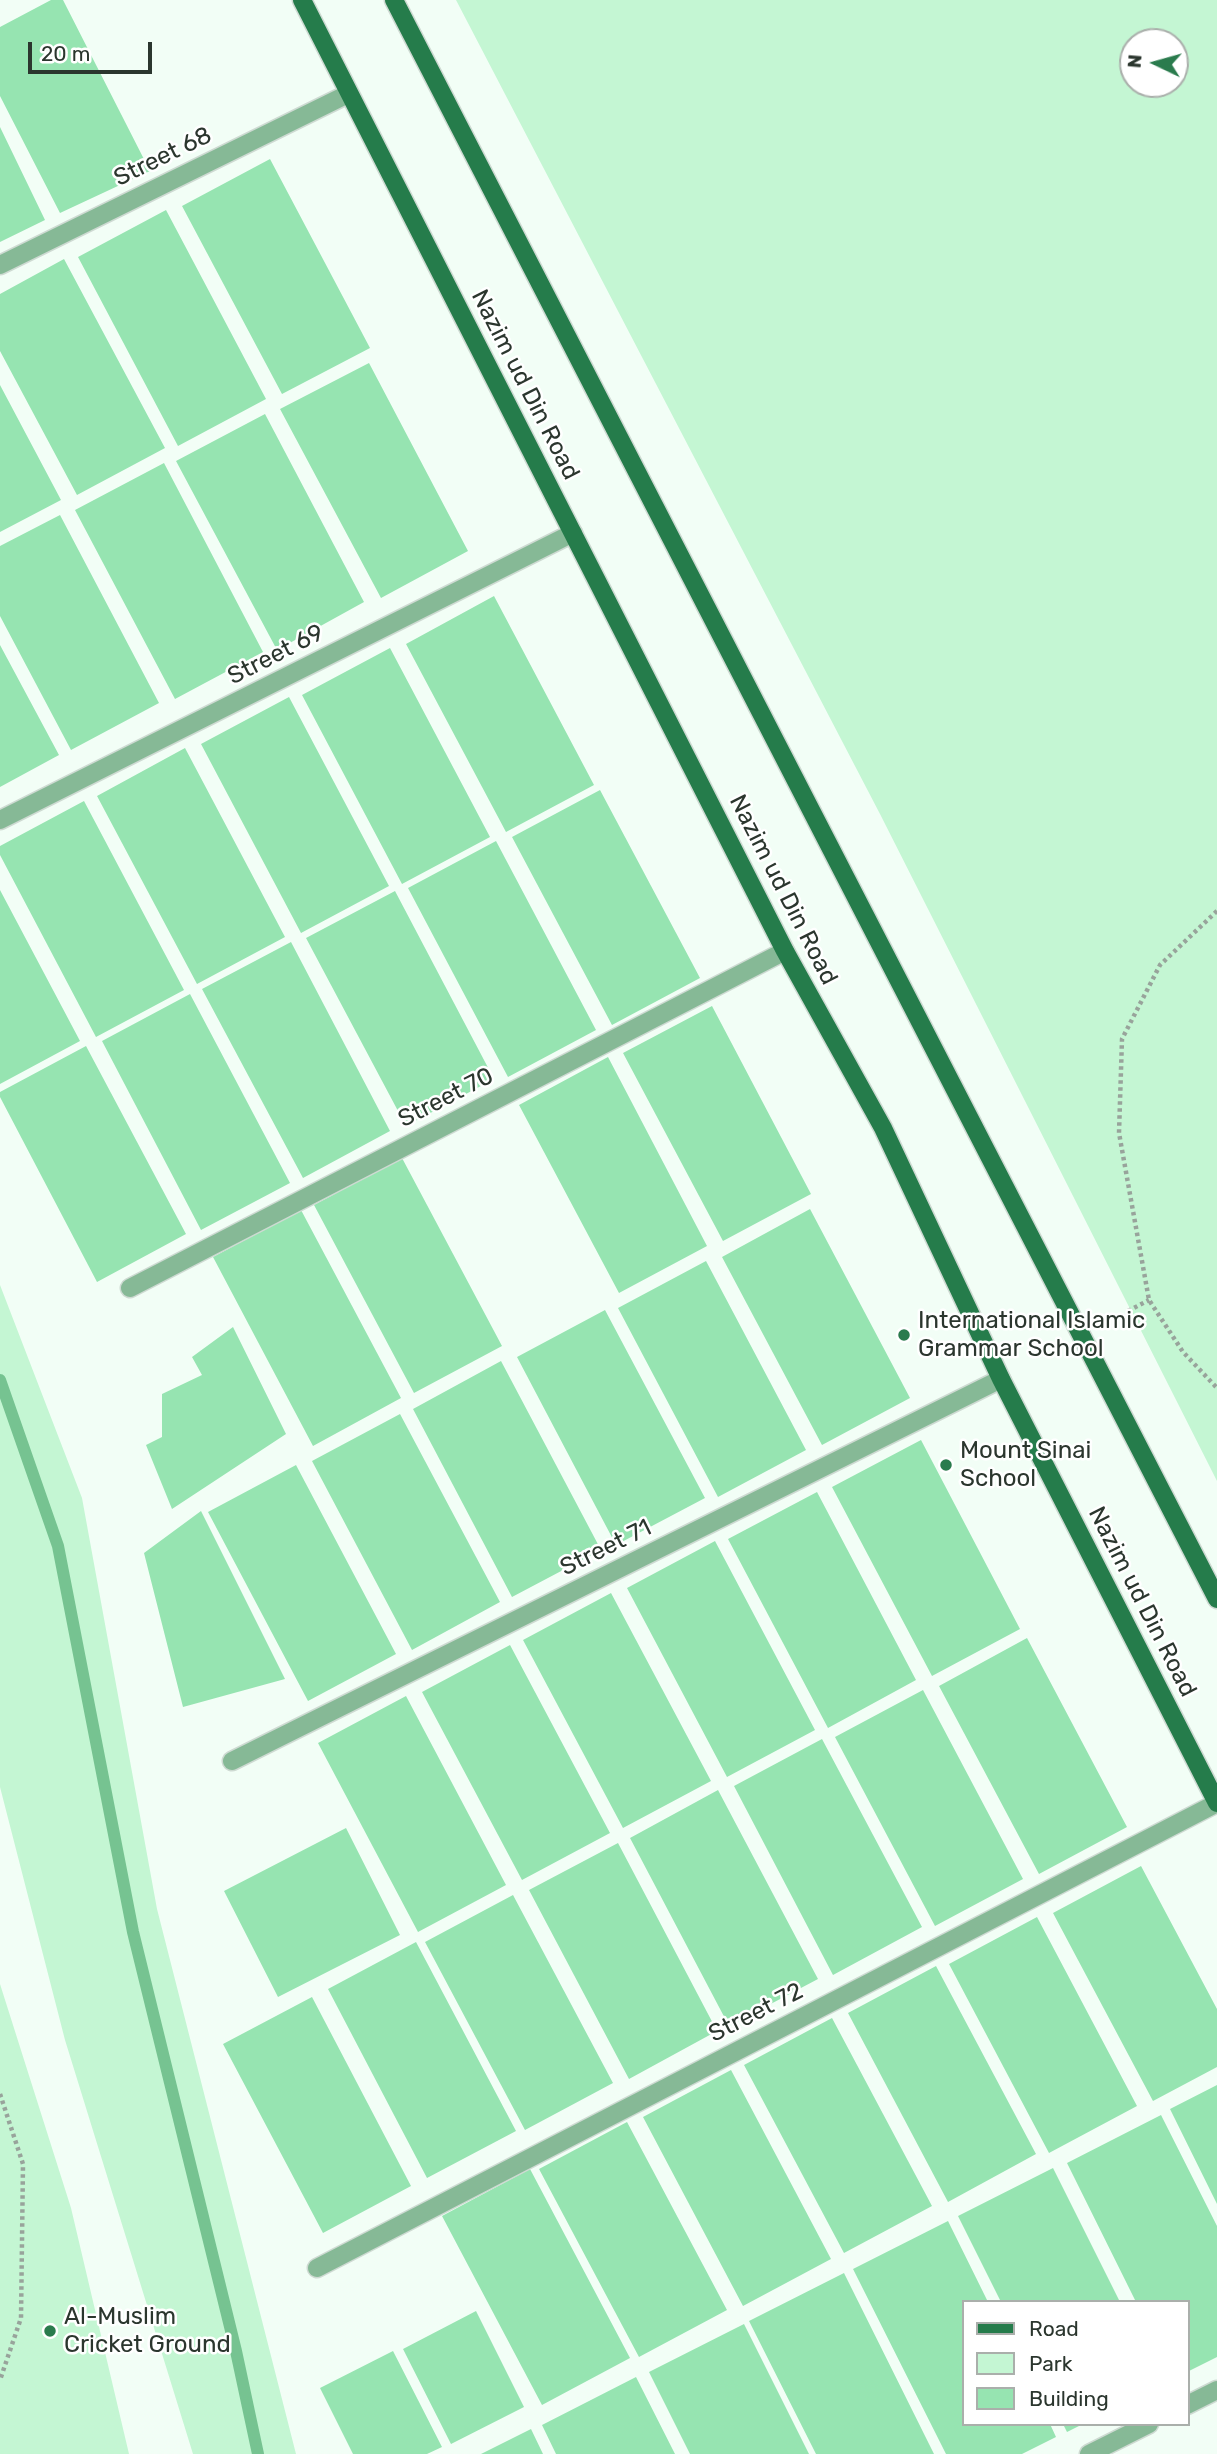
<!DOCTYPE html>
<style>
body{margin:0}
#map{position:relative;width:1217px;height:2454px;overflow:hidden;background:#f2fef6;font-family:Rubik,sans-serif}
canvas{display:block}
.legend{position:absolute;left:962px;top:2300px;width:228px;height:126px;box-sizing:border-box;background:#fff;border:2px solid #aaafab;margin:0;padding:9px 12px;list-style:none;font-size:21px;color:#2b362e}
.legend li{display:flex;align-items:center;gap:14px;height:35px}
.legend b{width:35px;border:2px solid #aaafab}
.north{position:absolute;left:1119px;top:28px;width:70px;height:70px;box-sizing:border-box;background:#fff;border:2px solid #aaafab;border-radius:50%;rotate:275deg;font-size:19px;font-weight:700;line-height:28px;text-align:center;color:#2b362e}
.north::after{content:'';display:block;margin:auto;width:24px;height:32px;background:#2a7b4d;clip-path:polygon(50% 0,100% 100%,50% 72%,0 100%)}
.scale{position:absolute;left:28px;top:42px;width:124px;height:32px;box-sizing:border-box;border:4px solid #2b362e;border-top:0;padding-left:9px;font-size:21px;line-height:24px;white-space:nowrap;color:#2b362e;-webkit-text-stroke:5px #fff;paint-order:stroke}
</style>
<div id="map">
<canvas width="1217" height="2454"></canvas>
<ul class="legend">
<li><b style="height:9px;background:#257c4b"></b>Road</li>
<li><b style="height:19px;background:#c4f6d3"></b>Park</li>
<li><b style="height:19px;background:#96e4b1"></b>Building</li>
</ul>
<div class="north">N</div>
<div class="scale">20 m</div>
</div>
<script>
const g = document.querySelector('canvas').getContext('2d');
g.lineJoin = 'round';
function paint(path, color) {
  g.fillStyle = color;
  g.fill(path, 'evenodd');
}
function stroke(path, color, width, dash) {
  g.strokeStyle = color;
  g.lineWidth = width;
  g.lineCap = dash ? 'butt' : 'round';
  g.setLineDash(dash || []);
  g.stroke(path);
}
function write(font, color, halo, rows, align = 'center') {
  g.font = font + ' Rubik,sans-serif';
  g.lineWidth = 5;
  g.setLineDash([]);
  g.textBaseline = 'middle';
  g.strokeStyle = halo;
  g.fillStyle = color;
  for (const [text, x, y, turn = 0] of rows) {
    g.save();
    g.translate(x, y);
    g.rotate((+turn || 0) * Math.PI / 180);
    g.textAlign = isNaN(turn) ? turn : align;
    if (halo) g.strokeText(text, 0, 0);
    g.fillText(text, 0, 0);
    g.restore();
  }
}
paint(new Path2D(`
 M 456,0 L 1217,0 L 1217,1481 L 880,814 ZM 1175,42 L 1175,84 L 1133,84 L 1133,42 Z
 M 0,1285 L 82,1498 L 157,1909 L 296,2454 L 193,2454 L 65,2040 L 0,1787 Z
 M 0,1984 L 71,2208 L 129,2454 L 0,2454 Z`), '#c4f6d3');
stroke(new Path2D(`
 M 0,1380 L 58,1546 L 133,1932 L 236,2351 L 258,2454`), '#76c391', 12);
paint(new Path2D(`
 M 51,0 L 63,0 L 150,171 L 60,213 L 0,96 L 0,27 Z
 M 0,127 L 45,220 L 0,242 Z
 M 270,159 L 370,348 L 282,394 L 182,206 Z
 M 166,210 L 266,399 L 178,446 L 78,257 Z
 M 64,259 L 165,448 L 77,495 L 0,351 L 0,294 Z
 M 369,363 L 468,551 L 381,598 L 280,409 Z
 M 0,385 L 61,500 L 0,532 Z
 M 265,414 L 364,602 L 277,650 L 176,461 Z
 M 164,463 L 263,652 L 175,699 L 75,510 Z
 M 60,515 L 159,703 L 71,750 L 0,616 L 0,546 Z
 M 494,596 L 594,785 L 506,832 L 406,644 Z
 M 0,645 L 59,755 L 0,787 Z
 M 390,648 L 490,837 L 402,884 L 302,695 Z
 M 289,697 L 389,886 L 301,933 L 201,744 Z
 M 185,748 L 285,937 L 197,984 L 97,796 Z
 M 600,790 L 700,978 L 612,1025 L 512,837 Z
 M 84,801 L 184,990 L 96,1037 L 0,855 L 0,846 Z
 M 496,841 L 596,1030 L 508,1077 L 408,888 Z
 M 0,890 L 80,1041 L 0,1084 Z
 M 395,891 L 494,1079 L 406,1126 L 306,938 Z
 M 291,942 L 390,1131 L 303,1178 L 202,989 Z
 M 190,994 L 290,1183 L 201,1230 L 102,1041 Z
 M 712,1006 L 811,1194 L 723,1241 L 623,1053 Z
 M 86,1046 L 186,1234 L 97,1282 L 0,1097 L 0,1092 Z
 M 608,1057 L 707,1246 L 619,1293 L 519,1105 Z
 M 402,1158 L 502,1346 L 414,1393 L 314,1205 Z
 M 810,1209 L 910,1398 L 822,1445 L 722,1257 Z
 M 301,1210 L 401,1398 L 313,1446 L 213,1257 Z
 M 706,1261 L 806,1450 L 718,1497 L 618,1308 Z
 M 605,1310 L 705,1498 L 616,1545 L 517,1357 Z
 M 233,1327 L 286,1434 L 172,1509 L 146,1445 L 162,1437 L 162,1394 L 202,1375 L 192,1357 Z
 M 501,1361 L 601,1550 L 512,1597 L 413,1409 Z
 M 400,1414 L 500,1602 L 412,1650 L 312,1461 Z
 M 921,1440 L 1020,1629 L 932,1676 L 832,1487 Z
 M 296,1465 L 396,1654 L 308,1701 L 208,1512 Z
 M 817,1492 L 916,1680 L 828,1728 L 728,1539 Z
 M 201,1511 L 285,1679 L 183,1707 L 144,1553 Z
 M 715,1541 L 815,1730 L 727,1777 L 627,1588 Z
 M 611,1593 L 711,1781 L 623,1828 L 523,1640 Z
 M 1027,1638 L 1127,1827 L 1039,1874 L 939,1686 Z
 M 510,1645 L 610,1833 L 522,1880 L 422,1692 Z
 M 923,1690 L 1023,1879 L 935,1926 L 835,1737 Z
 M 406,1696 L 506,1885 L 418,1932 L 318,1743 Z
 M 822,1739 L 922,1927 L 833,1975 L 734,1786 Z
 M 718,1790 L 818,1979 L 729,2026 L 630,1838 Z
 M 346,1828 L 400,1935 L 278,1997 L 224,1891 Z
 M 618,1843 L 717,2031 L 629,2079 L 529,1890 Z
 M 1141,1866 L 1217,2009 L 1217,2067 L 1153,2101 L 1053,1913 Z
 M 513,1895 L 613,2083 L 525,2130 L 425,1942 Z
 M 1037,1917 L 1137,2106 L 1049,2153 L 949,1964 Z
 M 416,1942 L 516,2131 L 427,2178 L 328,1989 Z
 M 936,1966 L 1036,2154 L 948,2202 L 848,2013 Z
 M 312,1997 L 411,2186 L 323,2233 L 223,2044 Z
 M 832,2018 L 932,2206 L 844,2253 L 744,2065 Z
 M 731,2070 L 831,2259 L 743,2306 L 643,2117 Z
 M 1217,2085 L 1217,2204 L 1170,2109 Z
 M 1161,2115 L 1217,2226 L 1217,2357 L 1187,2372 L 1187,2302 L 1136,2302 L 1067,2163 Z
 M 627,2122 L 727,2310 L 639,2357 L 539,2169 Z
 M 1053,2168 L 1120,2302 L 1001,2302 L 958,2216 Z
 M 530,2169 L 630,2358 L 542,2405 L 442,2216 Z
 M 948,2221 L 988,2302 L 963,2302 L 963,2424 L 1050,2424 L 1056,2437 L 1022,2454 L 946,2454 L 853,2269 Z
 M 844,2273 L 934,2454 L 816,2454 L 749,2321 Z
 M 476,2311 L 524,2407 L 451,2444 L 403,2349 Z
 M 744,2324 L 809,2454 L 690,2454 L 649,2372 Z
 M 393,2351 L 442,2447 L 427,2454 L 353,2454 L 320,2388 Z
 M 636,2377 L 675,2454 L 556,2454 L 542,2425 Z
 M 1063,2424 L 1083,2424 L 1067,2432 Z
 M 531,2429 L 543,2454 L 481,2454 Z`), '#96e4b1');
const minor = new Path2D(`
 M 0,265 L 348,94
 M 0,820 L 573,533
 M 130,1288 L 785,951
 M 232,1761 L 1001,1379
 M 317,2268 L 1217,1803
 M 1187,2405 L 1217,2390
 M 1089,2454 L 1149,2424`);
const major = new Path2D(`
 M 302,0 L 785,951 L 883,1128 L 1001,1379 L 1217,1803
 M 394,0 L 1217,1599`);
stroke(minor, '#cedad2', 21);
stroke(major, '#cedad2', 21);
stroke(new Path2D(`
 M 1217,911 L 1160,965 L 1122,1039 L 1119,1133 L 1149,1300 L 1183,1352 L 1217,1388
 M 1128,1311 L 1149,1300
 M 0,2094 L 23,2164 L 21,2318 L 0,2380`), '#98a39b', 4.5, [3.5, 3.5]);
stroke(minor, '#86b996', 18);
stroke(major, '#257c4b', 18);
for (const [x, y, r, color] of [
 [904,1335,7,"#2a7b4d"],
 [946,1465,7,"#2a7b4d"],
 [50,2331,7,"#2a7b4d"]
]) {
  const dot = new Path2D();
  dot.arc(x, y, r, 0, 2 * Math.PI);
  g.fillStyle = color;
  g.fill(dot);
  stroke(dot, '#fff', 2.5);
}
write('24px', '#2b362e', '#fff', [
 ["Street 68",163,157,-26],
 ["Nazim ud Din Road",525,385,63],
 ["Street 69",276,655,-27],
 ["Nazim ud Din Road",783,890,63],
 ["Street 70",446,1098,-27],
 ["Street 71",606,1548,-26],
 ["Nazim ud Din Road",1142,1602,63],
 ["Street 72",756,2013,-27]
]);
write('24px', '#2b362e', '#fff', [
 ["International Islamic",918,1321],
 ["Grammar School",918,1349],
 ["Mount Sinai",960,1451],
 ["School",960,1479],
 ["Al-Muslim",64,2317],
 ["Cricket Ground",64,2345]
], 'left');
</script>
